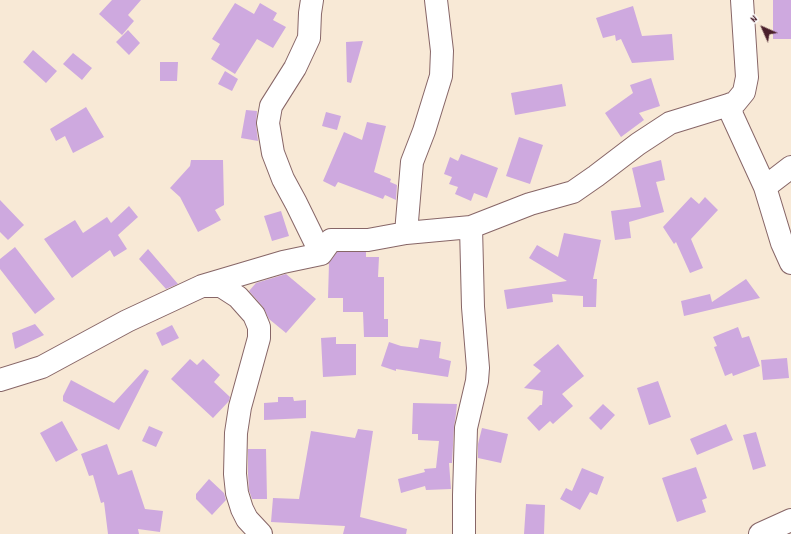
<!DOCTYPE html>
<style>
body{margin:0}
#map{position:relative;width:791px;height:534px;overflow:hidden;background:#f8e9d6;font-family:Dekko,sans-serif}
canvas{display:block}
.north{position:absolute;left:743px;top:8px;width:40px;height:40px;-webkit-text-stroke:3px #fff;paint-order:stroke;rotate:315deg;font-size:11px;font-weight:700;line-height:16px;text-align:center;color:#4a1f2b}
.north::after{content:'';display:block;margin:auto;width:14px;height:18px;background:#4a1f2b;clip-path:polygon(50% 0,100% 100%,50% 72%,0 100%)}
</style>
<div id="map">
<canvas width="791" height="534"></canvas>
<div class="north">N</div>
</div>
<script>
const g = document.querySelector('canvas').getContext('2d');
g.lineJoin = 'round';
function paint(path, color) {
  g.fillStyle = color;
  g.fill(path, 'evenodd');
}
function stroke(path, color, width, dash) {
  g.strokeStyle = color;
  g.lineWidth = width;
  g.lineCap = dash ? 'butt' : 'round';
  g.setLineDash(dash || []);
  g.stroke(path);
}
paint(new Path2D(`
 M 112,0 L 141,0 L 128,15 L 134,21 L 122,35 L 99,14 Z
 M 773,0 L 791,0 L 791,39 L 773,39 Z
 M 235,3 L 254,14 L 260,3 L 277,13 L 273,20 L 286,27 L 273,48 L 257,39 L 235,74 L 211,59 L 220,44 L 212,39 Z
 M 633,6 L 642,36 L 672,34 L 674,60 L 632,63 L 621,39 L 616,41 L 615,35 L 603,38 L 596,18 Z
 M 128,30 L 140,43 L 129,55 L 116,42 Z
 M 363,41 L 351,83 L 347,82 L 346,42 Z
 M 33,50 L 57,71 L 46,83 L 23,62 Z
 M 73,53 L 92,68 L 82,80 L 63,64 Z
 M 160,62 L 178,62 L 177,81 L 160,81 Z
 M 225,71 L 238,79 L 232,91 L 218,84 Z
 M 651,78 L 660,106 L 639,113 L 644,120 L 621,137 L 605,113 L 633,93 L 630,85 Z
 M 562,84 L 566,106 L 515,115 L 511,93 Z
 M 86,107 L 104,137 L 73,153 L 65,136 L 56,141 L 50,129 Z
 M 246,110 L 257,111 L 256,125 L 258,141 L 241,138 Z
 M 326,112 L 341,116 L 337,130 L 322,126 Z
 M 367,122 L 386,126 L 374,172 L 391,179 L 390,182 L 397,185 L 396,200 L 385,195 L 383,199 L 338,182 L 335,187 L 323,181 L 344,132 L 362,140 Z
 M 519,137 L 543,145 L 530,184 L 506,176 Z
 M 461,154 L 498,168 L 487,198 L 474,193 L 471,201 L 455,194 L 458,187 L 449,184 L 452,177 L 444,174 L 450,157 L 458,161 Z
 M 191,160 L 223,160 L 224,205 L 215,210 L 221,220 L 198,232 L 180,197 L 170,188 L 190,166 Z
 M 661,160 L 665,180 L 656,182 L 664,212 L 629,222 L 631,238 L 615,240 L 611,211 L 641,207 L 632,168 Z
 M 691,197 L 699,204 L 705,197 L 718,210 L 691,239 L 703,268 L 690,273 L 676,242 L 674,244 L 663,227 Z
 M 0,200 L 24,225 L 8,240 L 0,232 Z
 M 129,206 L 138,217 L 118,235 L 127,249 L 114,257 L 110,250 L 72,278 L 44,239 L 75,220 L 83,233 L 107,217 L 111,223 Z
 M 281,211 L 289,236 L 272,241 L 264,216 Z
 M 564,233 L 601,240 L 593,279 L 597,279 L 596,307 L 583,307 L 583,296 L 552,294 L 553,302 L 507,309 L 504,290 L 567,281 L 529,258 L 537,245 L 558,257 Z
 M 15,247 L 55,299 L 35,314 L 0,269 L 0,259 Z
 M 148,249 L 178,284 L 166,289 L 139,259 Z
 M 337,252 L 366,252 L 366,257 L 379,257 L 378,277 L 384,277 L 384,319 L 388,319 L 388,337 L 364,337 L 363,312 L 343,312 L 343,298 L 328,298 L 329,263 Z
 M 286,274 L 316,299 L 286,333 L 269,319 L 263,307 L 249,291 L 256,283 Z
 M 746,279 L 760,298 L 684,316 L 681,301 L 710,294 L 712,302 Z
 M 35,324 L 44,335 L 15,349 L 12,333 Z
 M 172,325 L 179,338 L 162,346 L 156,333 Z
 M 738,327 L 742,338 L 749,336 L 760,366 L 733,376 L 732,373 L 725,376 L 714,347 L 717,346 L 713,337 Z
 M 336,337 L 336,344 L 356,344 L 356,375 L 323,377 L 321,338 Z
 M 420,339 L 441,342 L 439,358 L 451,361 L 448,377 L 396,369 L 396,371 L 381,366 L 389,342 L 401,346 L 418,348 Z
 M 558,344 L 584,376 L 562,394 L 573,406 L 553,424 L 550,421 L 539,431 L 527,418 L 540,405 L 542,405 L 543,391 L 524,388 L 541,371 L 533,365 Z
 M 787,358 L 789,378 L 763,380 L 761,360 Z
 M 190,359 L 197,365 L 203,359 L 220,375 L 214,382 L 230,397 L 229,401 L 213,418 L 171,379 Z
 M 145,369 L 149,371 L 119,430 L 63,401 L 63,396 L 71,380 L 114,403 Z
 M 658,381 L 671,417 L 649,425 L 637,388 Z
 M 278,397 L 293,397 L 294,401 L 306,400 L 306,418 L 264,420 L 264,403 L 278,402 Z
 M 413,403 L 457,404 L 456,414 L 454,427 L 452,463 L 449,463 L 451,489 L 426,490 L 425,486 L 401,493 L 398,479 L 425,472 L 424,469 L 436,468 L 439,441 L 418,440 L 418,434 L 412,434 Z
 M 603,404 L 615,415 L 601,430 L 589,418 Z
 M 62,421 L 78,450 L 56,462 L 40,433 Z
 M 726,424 L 733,440 L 697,455 L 690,439 Z
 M 149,426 L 163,432 L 156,447 L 142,441 Z
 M 482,428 L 508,434 L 501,463 L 478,458 L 478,444 Z
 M 358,429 L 373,431 L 360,517 L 407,529 L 406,534 L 343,534 L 345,526 L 271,522 L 273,498 L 299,499 L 311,431 L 355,438 Z
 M 756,432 L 766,466 L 753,470 L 743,435 Z
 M 107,444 L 118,475 L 132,470 L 145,509 L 163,511 L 160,532 L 138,529 L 139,534 L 108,534 L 104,502 L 101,503 L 93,475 L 89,476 L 81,454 Z
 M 248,449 L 266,449 L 267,499 L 252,499 L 249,490 L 248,474 Z
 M 696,467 L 707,498 L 702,500 L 706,512 L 677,522 L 662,478 Z
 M 582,468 L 604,477 L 597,495 L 590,492 L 580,510 L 560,499 L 566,488 L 572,491 Z
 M 209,479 L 224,493 L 226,500 L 212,515 L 196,499 L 196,494 Z
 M 526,504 L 545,505 L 544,534 L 524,534 Z`), '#cea9df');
const minor = new Path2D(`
 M 312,0 L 310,13 L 309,38 L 295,68 L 271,106 L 268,123 L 273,153 L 283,179 L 296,203 L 321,254
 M 731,104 L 732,115 L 765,187 L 782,243 L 791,263
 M 765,187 L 791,167
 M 406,233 L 412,162 L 424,131 L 441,76 L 442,51 L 436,0
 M 205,286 L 221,286 L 238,297 L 254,315 L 259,327 L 259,338 L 240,407 L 236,433 L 235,474 L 237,493 L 242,509 L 247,519 L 261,534
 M 0,380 L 42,367 L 127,321 L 202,286 L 283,262 L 321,254 L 331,240 L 368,240 L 406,233 L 471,227 L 530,204 L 573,192 L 596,176 L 638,144 L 670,123 L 735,103 L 744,92 L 747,77 L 742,0
 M 464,534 L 464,495 L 466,428 L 477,381 L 478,368 L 473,307 L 471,227
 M 760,534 L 791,520`);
stroke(minor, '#876667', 24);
stroke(minor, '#fff', 22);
</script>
